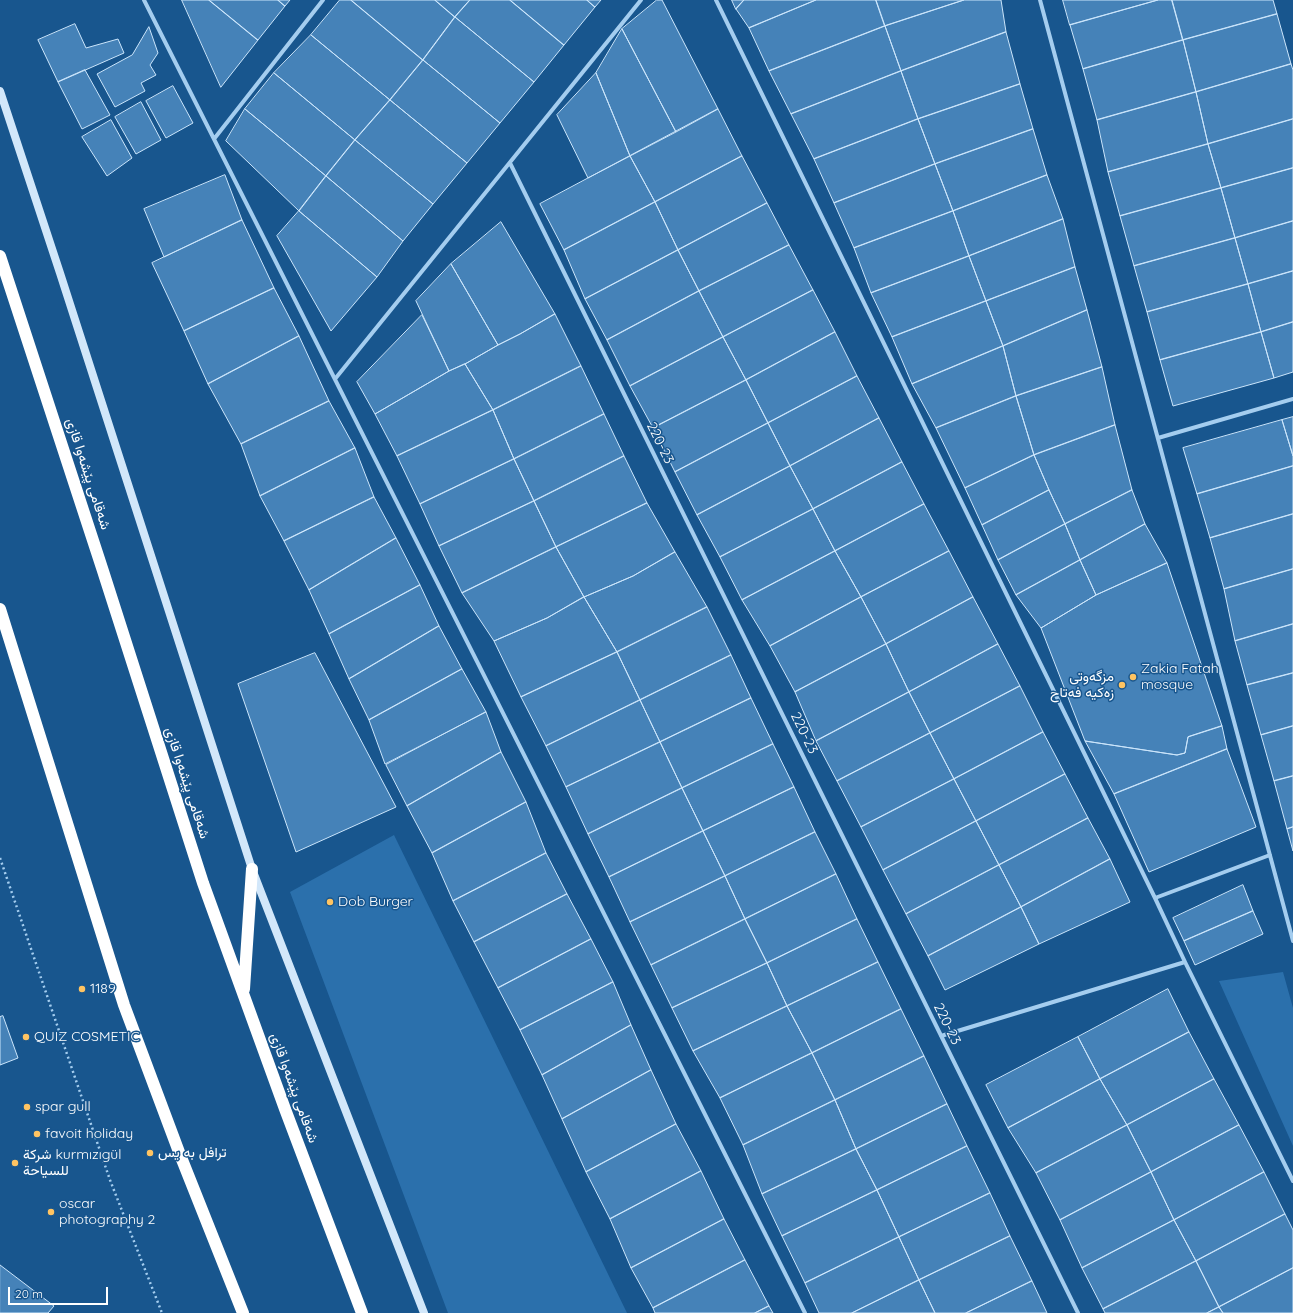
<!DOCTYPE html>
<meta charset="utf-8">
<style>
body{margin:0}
#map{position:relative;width:1293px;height:1313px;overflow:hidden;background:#18568e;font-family:Quicksand,sans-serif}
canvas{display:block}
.scale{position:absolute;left:8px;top:1287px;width:100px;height:18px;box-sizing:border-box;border:2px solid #fff;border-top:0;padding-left:5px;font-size:12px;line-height:14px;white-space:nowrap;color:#fff;-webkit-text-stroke:3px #18568e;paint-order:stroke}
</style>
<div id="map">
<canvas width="1293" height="1313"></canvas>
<div class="scale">20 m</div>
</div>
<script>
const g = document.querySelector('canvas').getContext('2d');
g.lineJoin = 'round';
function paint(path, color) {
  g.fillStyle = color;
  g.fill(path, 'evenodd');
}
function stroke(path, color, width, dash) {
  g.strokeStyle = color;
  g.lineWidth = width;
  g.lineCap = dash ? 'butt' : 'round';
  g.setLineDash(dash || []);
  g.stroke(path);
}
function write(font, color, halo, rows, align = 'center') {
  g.font = font + ' Quicksand,Vazirmatn,sans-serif';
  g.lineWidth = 3;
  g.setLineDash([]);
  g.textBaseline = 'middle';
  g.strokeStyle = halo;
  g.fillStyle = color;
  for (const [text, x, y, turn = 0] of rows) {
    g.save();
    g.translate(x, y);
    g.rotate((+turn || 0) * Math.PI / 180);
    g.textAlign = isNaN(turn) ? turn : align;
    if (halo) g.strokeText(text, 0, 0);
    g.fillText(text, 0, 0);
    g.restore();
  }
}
paint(new Path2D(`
 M 394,835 L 627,1313 L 448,1313 L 290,892 Z
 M 1283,972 L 1293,1008 L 1293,1146 L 1219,981 Z`), '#2b70ac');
const building = new Path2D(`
 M 182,0 L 209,0 L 258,40 L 221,87 Z
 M 209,0 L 278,0 L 285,6 L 258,40 Z
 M 278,0 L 290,0 L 285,6 Z
 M 340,0 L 351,0 L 423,60 L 390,100 L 311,35 Z
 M 351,0 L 435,0 L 455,17 L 423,60 Z
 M 435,0 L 470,0 L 455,17 Z
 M 470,0 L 510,0 L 564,45 L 534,82 L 455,17 Z
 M 510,0 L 587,0 L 595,7 L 564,45 Z
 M 587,0 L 601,0 L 595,7 Z
 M 657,0 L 662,0 L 718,109 L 676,132 L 622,29 Z
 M 732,0 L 744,0 L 736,9 Z
 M 744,0 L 816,0 L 749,28 L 736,9 Z
 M 816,0 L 876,0 L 885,26 L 769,71 L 749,28 Z
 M 876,0 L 964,0 L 885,26 Z
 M 964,0 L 1001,0 L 1006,32 L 901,71 L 885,26 Z
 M 1063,0 L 1158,0 L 1070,25 Z
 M 1158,0 L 1172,0 L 1183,40 L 1083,69 L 1070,25 Z
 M 1172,0 L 1273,0 L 1277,14 L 1183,40 Z
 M 1277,14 L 1291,64 L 1196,92 L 1183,40 Z
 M 455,17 L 534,82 L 500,123 L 423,60 Z
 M 75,24 L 86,48 L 118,39 L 124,53 L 58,82 L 38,40 Z
 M 885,26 L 901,71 L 791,114 L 769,71 Z
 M 149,27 L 158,53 L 150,65 L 156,75 L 141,83 L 145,91 L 115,107 L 97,74 L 132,55 Z
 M 622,29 L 676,132 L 630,156 L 596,73 Z
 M 1006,32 L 1020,84 L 918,119 L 901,71 Z
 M 311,35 L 390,100 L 355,140 L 274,73 Z
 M 1183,40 L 1196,92 L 1097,120 L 1083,69 Z
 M 423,60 L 500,123 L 467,163 L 390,100 Z
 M 1291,64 L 1293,70 L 1293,119 L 1208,144 L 1196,92 Z
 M 85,70 L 110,115 L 82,129 L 58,82 Z
 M 901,71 L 918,119 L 814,159 L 791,114 Z
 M 274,73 L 355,140 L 326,176 L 245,109 Z
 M 596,73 L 630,156 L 588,178 L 557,115 Z
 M 1020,84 L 1033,129 L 935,164 L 918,119 Z
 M 173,86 L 193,123 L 166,138 L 146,101 Z
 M 1196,92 L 1208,144 L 1108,172 L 1097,120 Z
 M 390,100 L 467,163 L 433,204 L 355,140 Z
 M 141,102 L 161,140 L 136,154 L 115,117 Z
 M 245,109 L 326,176 L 299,211 L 226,141 Z
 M 718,109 L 742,156 L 655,202 L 630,156 Z
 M 918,119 L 935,164 L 834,203 L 814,159 Z
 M 1293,119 L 1293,168 L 1221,188 L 1208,144 Z
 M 111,120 L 132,158 L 107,176 L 82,137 Z
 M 1033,129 L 1047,175 L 953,211 L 935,164 Z
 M 355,140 L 433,204 L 403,241 L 326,176 Z
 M 1208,144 L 1221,188 L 1120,216 L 1108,172 Z
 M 630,156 L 655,202 L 564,250 L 540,204 Z
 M 742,156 L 767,203 L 678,250 L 655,202 Z
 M 935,164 L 953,211 L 854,248 L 834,203 Z
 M 1293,168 L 1293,221 L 1235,238 L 1221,188 Z
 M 225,175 L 242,220 L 164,257 L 144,209 Z
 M 1047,175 L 1063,219 L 969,256 L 953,211 Z
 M 326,176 L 403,241 L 377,277 L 299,211 Z
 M 1221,188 L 1235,238 L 1134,266 L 1120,216 Z
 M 655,202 L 678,250 L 585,299 L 564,250 Z
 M 767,203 L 789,245 L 699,291 L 678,250 Z
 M 299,211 L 377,277 L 331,331 L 277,236 Z
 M 953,211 L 969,256 L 871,293 L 854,248 Z
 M 1063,219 L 1075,267 L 986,301 L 969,256 Z
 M 242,220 L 274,288 L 184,331 L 152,263 Z
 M 1293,221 L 1293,271 L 1248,284 L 1235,238 Z
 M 501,222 L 555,314 L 520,334 L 498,345 L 451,264 Z
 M 1235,238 L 1248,284 L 1147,312 L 1134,266 Z
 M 789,245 L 813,290 L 723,337 L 699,291 Z
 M 678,250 L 699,291 L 607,340 L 585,299 Z
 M 969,256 L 986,301 L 892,337 L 871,293 Z
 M 451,264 L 498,345 L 465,364 L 449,371 L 416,301 Z
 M 1075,267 L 1087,310 L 1003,346 L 986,301 Z
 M 1293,271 L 1293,322 L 1261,332 L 1248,284 Z
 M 1248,284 L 1261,332 L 1160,360 L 1147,312 Z
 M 274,288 L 299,336 L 208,384 L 184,331 Z
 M 813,290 L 835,332 L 746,380 L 723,337 Z
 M 699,291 L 723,337 L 630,386 L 607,340 Z
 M 986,301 L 1003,346 L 912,384 L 892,337 Z
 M 1087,310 L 1102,367 L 1016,396 L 1003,346 Z
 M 555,314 L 581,366 L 493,410 L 465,364 L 498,345 L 520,334 Z
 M 422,315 L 449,371 L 375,414 L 357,382 Z
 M 1293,322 L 1293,372 L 1274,378 L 1261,332 Z
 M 835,332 L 857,376 L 768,423 L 746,380 Z
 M 1261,332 L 1274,378 L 1173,406 L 1160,360 Z
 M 299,336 L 329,401 L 241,444 L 208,384 Z
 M 723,337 L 746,380 L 653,428 L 630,386 Z
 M 1003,346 L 1016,396 L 936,428 L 912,384 Z
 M 465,364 L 493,410 L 397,456 L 375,414 L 449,371 Z
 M 581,366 L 604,414 L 514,459 L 493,410 Z
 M 1102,367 L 1115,425 L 1034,455 L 1016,396 Z
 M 857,376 L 879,418 L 790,466 L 768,423 Z
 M 746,380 L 768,423 L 675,472 L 653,428 Z
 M 1016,396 L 1034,455 L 965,488 L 936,428 Z
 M 329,401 L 355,448 L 260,496 L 241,444 Z
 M 493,410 L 514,459 L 420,504 L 397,456 Z
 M 604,414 L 624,456 L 534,501 L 514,459 Z
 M 1293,417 L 1293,456 L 1282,420 Z
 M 879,418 L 902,462 L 813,509 L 790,466 Z
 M 1282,420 L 1293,456 L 1293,466 L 1197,494 L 1183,448 Z
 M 768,423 L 790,466 L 697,515 L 675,472 Z
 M 1115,425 L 1132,490 L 1065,524 L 1049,490 L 1034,455 Z
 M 355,448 L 374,497 L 284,541 L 260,496 Z
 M 1034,455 L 1049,490 L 982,525 L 965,488 Z
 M 624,456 L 647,503 L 556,547 L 534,501 Z
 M 514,459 L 534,501 L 439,546 L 420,504 Z
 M 902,462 L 924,504 L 835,551 L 813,509 Z
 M 790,466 L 813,509 L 720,557 L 697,515 Z
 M 1293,466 L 1293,514 L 1210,538 L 1197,494 Z
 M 1049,490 L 1065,524 L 998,560 L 982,525 Z
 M 1132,490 L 1145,524 L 1080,560 L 1065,524 Z
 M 374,497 L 396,538 L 309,590 L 284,541 Z
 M 534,501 L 556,547 L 462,593 L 439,546 Z
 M 647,503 L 675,552 L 633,576 L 584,597 L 556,547 Z
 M 924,504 L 949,551 L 861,597 L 835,551 Z
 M 813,509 L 835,551 L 742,600 L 720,557 Z
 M 1293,514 L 1293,569 L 1224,589 L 1210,538 Z
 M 1065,524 L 1080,560 L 1016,595 L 998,560 Z
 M 1145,524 L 1167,563 L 1096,595 L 1080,560 Z
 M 396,538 L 420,585 L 329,634 L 309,590 Z
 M 556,547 L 584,597 L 547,618 L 494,641 L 462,593 Z
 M 835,551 L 861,597 L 770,646 L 742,600 Z
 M 949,551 L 973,597 L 886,644 L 861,597 Z
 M 675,552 L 707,607 L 617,652 L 584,597 L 633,576 Z
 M 1080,560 L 1096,595 L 1041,628 L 1016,595 Z
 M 1167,563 L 1222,726 L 1188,737 L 1185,753 L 1177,755 L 1085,741 L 1041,628 L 1096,595 Z
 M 1293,569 L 1293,624 L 1235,641 L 1224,589 Z
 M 420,585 L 439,626 L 349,679 L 329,634 Z
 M 584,597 L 617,652 L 521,697 L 494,641 L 547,618 Z
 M 861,597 L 886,644 L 795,692 L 770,646 Z
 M 973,597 L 998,644 L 909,692 L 886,644 Z
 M 707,607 L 731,655 L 640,700 L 617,652 Z
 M 1293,624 L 1293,673 L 1247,685 L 1235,641 Z
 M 439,626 L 462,669 L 369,720 L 349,679 Z
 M 886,644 L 909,692 L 816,741 L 795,692 Z
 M 998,644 L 1020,686 L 930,733 L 909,692 Z
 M 617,652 L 640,700 L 546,746 L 521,697 Z
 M 315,653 L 396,807 L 296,852 L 238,684 Z
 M 731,655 L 751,698 L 660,742 L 640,700 Z
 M 462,669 L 486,712 L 385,764 L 369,720 Z
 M 1293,673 L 1293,726 L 1261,735 L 1247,685 Z
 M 1020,686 L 1043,732 L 954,779 L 930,733 Z
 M 909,692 L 930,733 L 837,781 L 816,741 Z
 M 751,698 L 773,744 L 682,788 L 660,742 Z
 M 640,700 L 660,742 L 566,787 L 546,746 Z
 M 486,712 L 501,752 L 407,806 L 386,765 Z
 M 1222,726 L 1227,749 L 1114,794 L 1085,741 L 1177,755 L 1185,753 L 1188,737 Z
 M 1293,726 L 1293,776 L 1274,781 L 1261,735 Z
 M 1043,732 L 1065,774 L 976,821 L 954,779 Z
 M 930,733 L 954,779 L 861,827 L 837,781 Z
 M 660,742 L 682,788 L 588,834 L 566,787 Z
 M 773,744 L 794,787 L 703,831 L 682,788 Z
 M 1227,749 L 1256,827 L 1149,872 L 1114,794 Z
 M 501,752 L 526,802 L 432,853 L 407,806 Z
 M 1065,774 L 1088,818 L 999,865 L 976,821 Z
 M 1293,776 L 1293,827 L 1287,829 L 1274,781 Z
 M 954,779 L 976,821 L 883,870 L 861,827 Z
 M 794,787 L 815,832 L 725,876 L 703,831 Z
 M 682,788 L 703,831 L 609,877 L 588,834 Z
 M 526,802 L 546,853 L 453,901 L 432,853 Z
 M 1088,818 L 1110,859 L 1021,907 L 999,865 Z
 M 976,821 L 999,865 L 906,914 L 883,870 Z
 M 1293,827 L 1293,851 L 1287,829 Z
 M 703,831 L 725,876 L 630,922 L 609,877 Z
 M 815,832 L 836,874 L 745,919 L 725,876 Z
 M 546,853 L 567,894 L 474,942 L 453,901 Z
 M 1110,859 L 1130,902 L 1039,944 L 1021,907 Z
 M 999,865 L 1021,907 L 928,956 L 906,914 Z
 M 836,874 L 857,919 L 767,963 L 745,919 Z
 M 725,876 L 745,919 L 651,965 L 630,922 Z
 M 1243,885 L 1253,911 L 1184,941 L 1173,918 Z
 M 567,894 L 591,939 L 498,988 L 474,942 Z
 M 1021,907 L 1039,944 L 945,990 L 928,956 Z
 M 1253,911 L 1263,934 L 1195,965 L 1184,941 Z
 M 745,919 L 767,963 L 672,1008 L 651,965 Z
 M 857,919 L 878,962 L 787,1006 L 767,963 Z
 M 591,939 L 613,982 L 520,1030 L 498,988 Z
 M 878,962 L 901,1009 L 812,1053 L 787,1006 Z
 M 767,963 L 787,1006 L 693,1051 L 672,1008 Z
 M 613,982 L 631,1025 L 542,1075 L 520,1030 Z
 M 1168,989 L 1189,1032 L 1100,1079 L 1078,1037 Z
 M 787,1006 L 812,1053 L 720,1098 L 693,1051 Z
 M 901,1009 L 924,1056 L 835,1100 L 812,1053 Z
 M 3,1016 L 18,1058 L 0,1065 L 0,1017 Z
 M 631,1025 L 651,1070 L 562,1119 L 542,1075 Z
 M 1189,1032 L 1214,1079 L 1127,1125 L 1100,1079 Z
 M 1078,1037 L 1100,1079 L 1008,1128 L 986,1085 Z
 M 812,1053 L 835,1100 L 743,1145 L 720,1098 Z
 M 924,1056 L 947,1104 L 856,1149 L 835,1100 Z
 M 651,1070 L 676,1124 L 586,1172 L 562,1119 Z
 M 1100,1079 L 1127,1125 L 1036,1173 L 1008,1128 Z
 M 1214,1079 L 1239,1125 L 1151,1172 L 1127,1125 Z
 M 835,1100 L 856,1149 L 762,1194 L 743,1145 Z
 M 947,1104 L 967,1146 L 877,1190 L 856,1149 Z
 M 676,1124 L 701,1171 L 610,1219 L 586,1172 Z
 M 1127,1125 L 1151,1172 L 1060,1220 L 1036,1173 Z
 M 1239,1125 L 1264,1172 L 1174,1220 L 1151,1172 Z
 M 967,1146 L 990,1193 L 899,1237 L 877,1190 Z
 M 856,1149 L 877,1190 L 782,1236 L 762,1194 Z
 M 701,1171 L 724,1219 L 631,1268 L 610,1219 Z
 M 1151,1172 L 1174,1220 L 1082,1268 L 1060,1220 Z
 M 1264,1172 L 1285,1214 L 1196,1261 L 1174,1220 Z
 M 877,1190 L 899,1237 L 805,1283 L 782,1236 Z
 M 990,1193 L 1010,1236 L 919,1280 L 899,1237 Z
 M 1285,1214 L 1293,1230 L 1293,1268 L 1219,1307 L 1196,1261 Z
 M 724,1219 L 745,1260 L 653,1308 L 631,1268 Z
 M 1174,1220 L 1196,1261 L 1103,1309 L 1082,1268 Z
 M 1010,1236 L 1032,1281 L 966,1313 L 935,1313 L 919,1280 Z
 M 899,1237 L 919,1280 L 852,1313 L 819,1313 L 805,1283 Z
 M 745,1260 L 769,1306 L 755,1313 L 655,1313 L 653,1308 Z
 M 1196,1261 L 1219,1307 L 1207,1313 L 1105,1313 L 1103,1309 Z
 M 0,1265 L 54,1306 L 48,1313 L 0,1313 Z
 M 1293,1268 L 1293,1313 L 1223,1313 L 1219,1307 Z
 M 919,1280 L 935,1313 L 852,1313 Z
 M 1032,1281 L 1047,1313 L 966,1313 Z
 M 769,1306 L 773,1313 L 755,1313 Z
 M 1219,1307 L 1223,1313 L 1207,1313 Z`);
paint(building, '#4582b8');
stroke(building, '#cbe5fb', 1);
stroke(new Path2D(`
 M 0,858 L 110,1180 L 162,1313`), '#a4cdef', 2.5, [2, 3]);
stroke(new Path2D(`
 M 144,0 L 805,1313
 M 716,0 L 1155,898 L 1185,962 L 1293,1181
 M 1040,0 L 1293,941
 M 214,139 L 323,0
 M 510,163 L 1078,1313
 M 335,379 L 641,0
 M 1158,438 L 1293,399
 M 1155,898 L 1270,855
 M 941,1036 L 1185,962`), '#a4cdef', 4);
stroke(new Path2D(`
 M 0,91 L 60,273 L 252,869 L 424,1313`), '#d2e7fa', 8);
stroke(new Path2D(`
 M 0,256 L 103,571 L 203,883 L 285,1109 L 362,1313
 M 0,609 L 124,1005 L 179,1152 L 243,1313
 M 244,989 L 252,869`), '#fff', 12);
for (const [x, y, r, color] of [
 [1133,677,4,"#ffc462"],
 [1122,685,4,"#ffc462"],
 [330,902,4,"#ffc462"],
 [82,989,4,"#ffc462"],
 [26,1037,4,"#ffc462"],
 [27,1107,4,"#ffc462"],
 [37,1134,4,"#ffc462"],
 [150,1153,4,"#ffc462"],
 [15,1163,4,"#ffc462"],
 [51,1212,4,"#ffc462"]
]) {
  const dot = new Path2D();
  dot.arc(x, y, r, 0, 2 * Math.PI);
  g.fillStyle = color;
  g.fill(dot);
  stroke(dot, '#18568e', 1.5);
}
write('14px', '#fff', '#18568e', [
 ["220-23",660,443,64],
 ["شەقامی پێشەوا قازی",88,474,72],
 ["220-23",804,733,64],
 ["شەقامی پێشەوا قازی",187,783,72],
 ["220-23",947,1024,64],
 ["شەقامی پێشەوا قازی",294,1088,70]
]);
write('14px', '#fff', '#18568e', [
 ["Zakia Fatah",1141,669],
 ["mosque",1141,685],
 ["مزگەوتی",1114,677,"right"],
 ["زەکیە فەتاح",1114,693,"right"],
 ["Dob Burger",338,902],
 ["1189",90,989],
 ["QUIZ COSMETIC",34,1037],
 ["spar gull",35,1107],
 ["favoit holiday",45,1134],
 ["ترافل به يس",158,1153],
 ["شركة kurmızıgül",23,1155],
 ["للسياحة",23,1171],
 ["oscar",59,1204],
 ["photography 2",59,1220]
], 'left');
</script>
